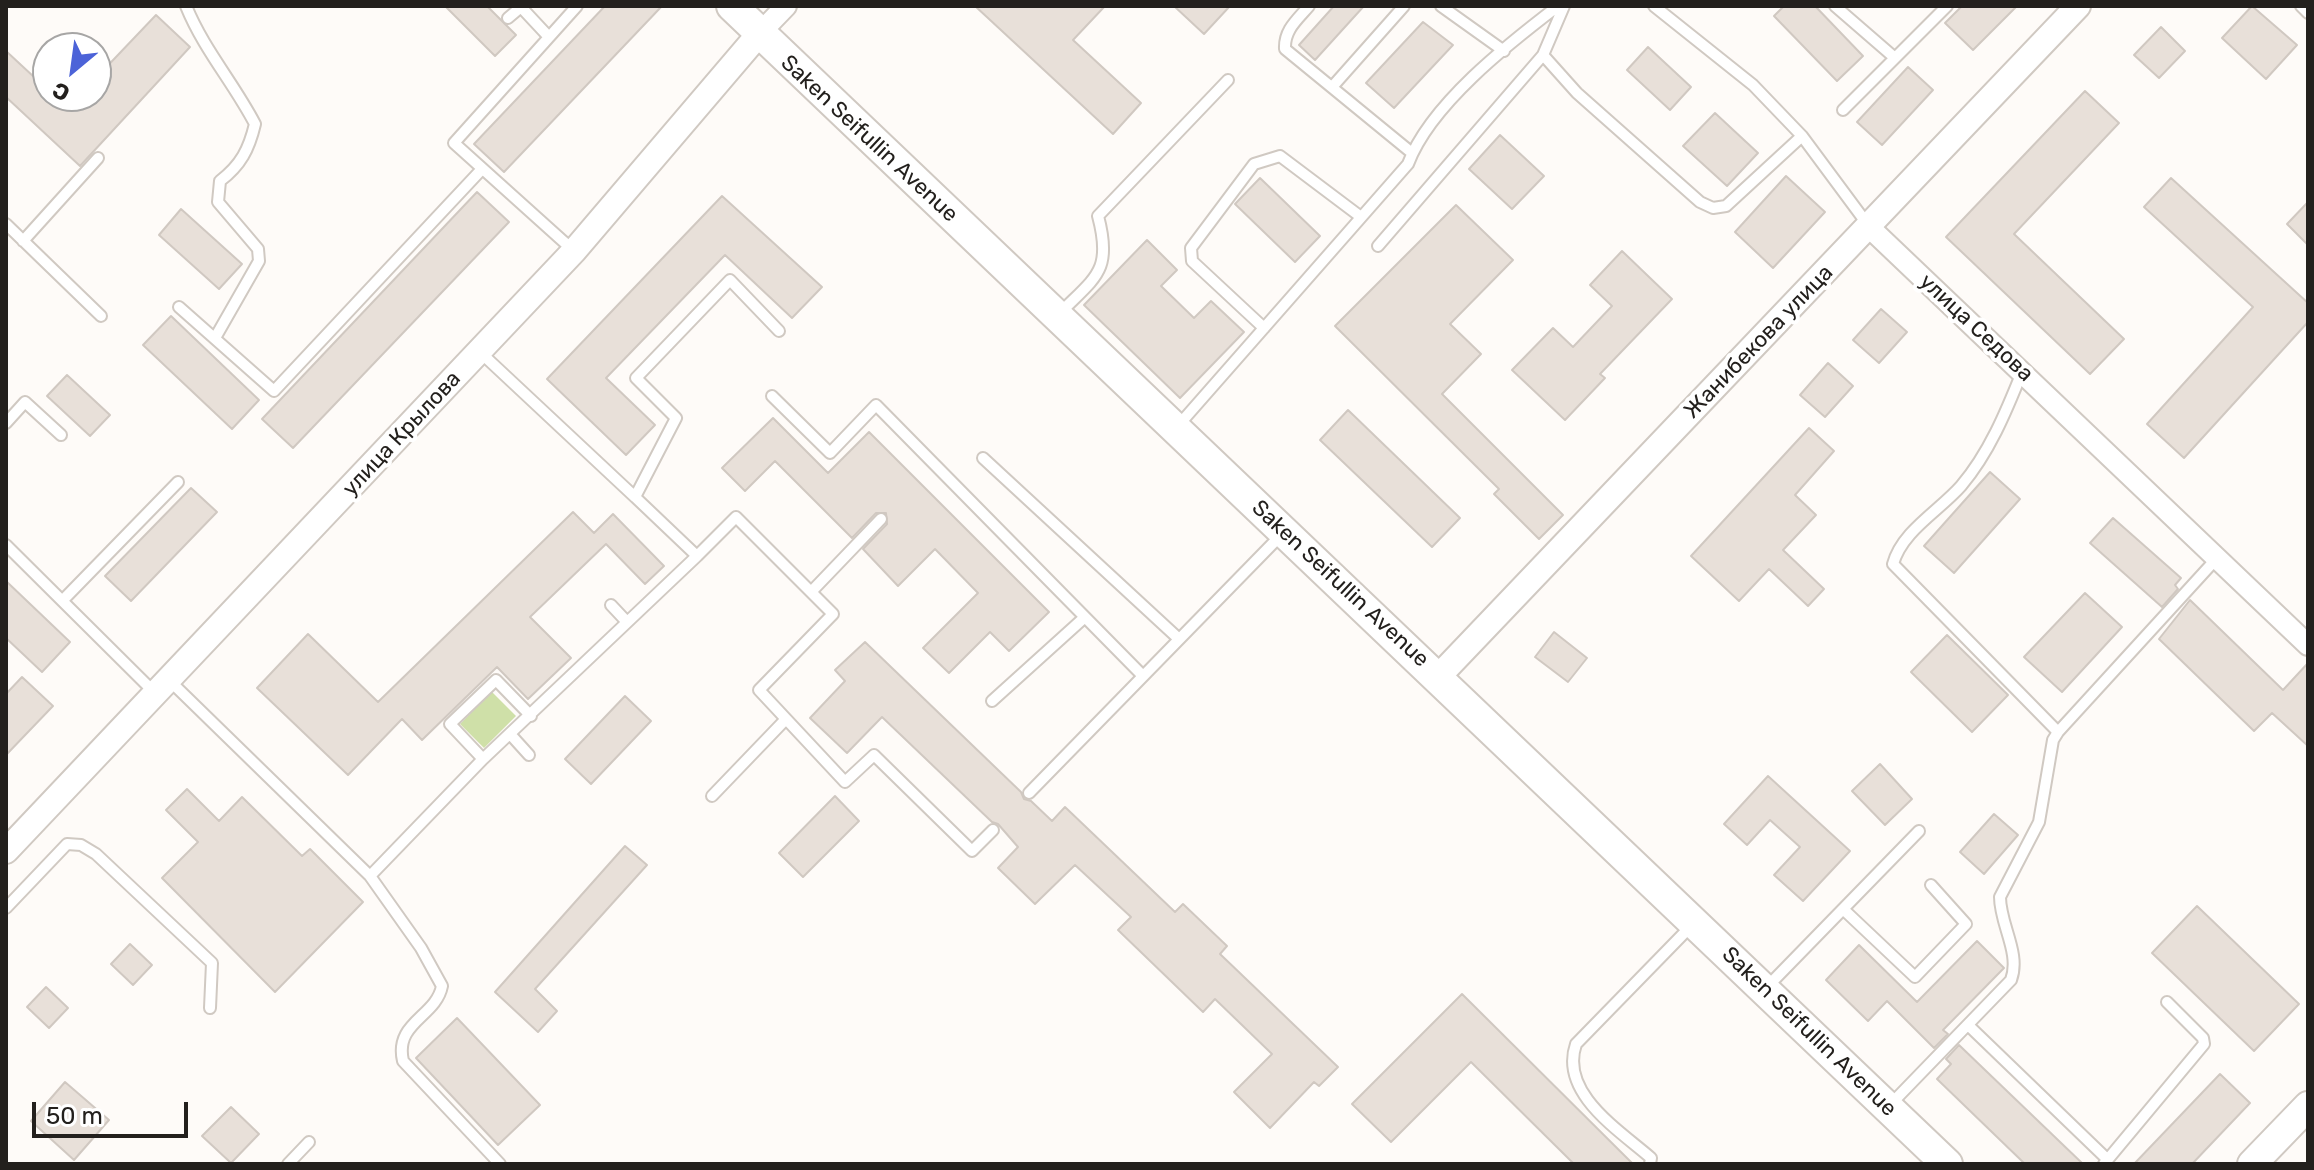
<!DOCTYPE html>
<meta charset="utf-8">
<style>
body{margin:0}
#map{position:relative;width:2314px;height:1170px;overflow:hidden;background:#fefbf8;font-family:Rubik,sans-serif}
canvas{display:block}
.frame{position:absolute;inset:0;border:8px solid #23201d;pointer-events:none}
.north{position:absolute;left:32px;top:32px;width:80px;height:80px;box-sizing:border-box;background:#fff;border:2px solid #a7a6a5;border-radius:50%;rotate:209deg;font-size:22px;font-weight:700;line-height:32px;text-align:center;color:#23201d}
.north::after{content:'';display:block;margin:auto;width:28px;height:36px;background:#4c63d8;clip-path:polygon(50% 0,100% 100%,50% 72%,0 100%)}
.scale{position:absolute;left:32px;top:1102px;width:156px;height:36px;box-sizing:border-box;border:4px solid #23201d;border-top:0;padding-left:10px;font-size:24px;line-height:28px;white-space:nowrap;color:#23201d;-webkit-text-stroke:6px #fff;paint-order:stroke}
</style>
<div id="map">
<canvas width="2314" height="1170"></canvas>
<div class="frame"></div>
<div class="north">С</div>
<div class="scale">50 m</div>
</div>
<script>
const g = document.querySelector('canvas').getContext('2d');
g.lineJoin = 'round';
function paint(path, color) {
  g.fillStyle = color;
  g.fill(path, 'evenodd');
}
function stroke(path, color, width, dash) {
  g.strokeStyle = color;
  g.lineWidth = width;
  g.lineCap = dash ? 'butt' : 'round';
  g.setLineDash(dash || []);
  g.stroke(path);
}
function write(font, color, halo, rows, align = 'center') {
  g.font = font + ' Rubik,sans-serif';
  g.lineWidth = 8;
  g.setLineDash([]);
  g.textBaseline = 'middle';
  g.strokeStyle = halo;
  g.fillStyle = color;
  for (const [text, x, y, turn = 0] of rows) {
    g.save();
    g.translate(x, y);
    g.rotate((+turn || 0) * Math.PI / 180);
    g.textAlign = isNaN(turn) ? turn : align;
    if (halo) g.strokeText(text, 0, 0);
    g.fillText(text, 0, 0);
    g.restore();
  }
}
paint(new Path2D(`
 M 492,692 L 516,716 L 484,748 L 460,724 Z`), '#cfe0a8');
const building = new Path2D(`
 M 445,6 L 487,6 L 516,35 L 495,56 Z
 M 605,6 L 662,6 L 504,172 L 474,144 Z
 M 975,6 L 1105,6 L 1073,40 L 1141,103 L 1113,134 Z
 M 1174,6 L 1230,6 L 1204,34 Z
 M 1334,6 L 1364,6 L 1315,60 L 1299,45 Z
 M 1784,6 L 1815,6 L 1863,56 L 1837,81 L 1774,16 Z
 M 1962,6 L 2017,6 L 1973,50 L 1945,23 Z
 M 2252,6 L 2297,45 L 2266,79 L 2222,38 Z
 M 156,15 L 190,47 L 80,166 L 6,97 L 6,51 L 48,90 L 48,96 L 96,96 L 96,78 Z
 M 1423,22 L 1453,45 L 1394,108 L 1366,83 Z
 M 2161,27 L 2185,51 L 2159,78 L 2134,55 Z
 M 1648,47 L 1691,87 L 1670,110 L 1627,70 Z
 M 1908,67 L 1933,90 L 1882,145 L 1857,122 Z
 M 2085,91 L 2119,123 L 2014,234 L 2124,339 L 2090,374 L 1946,237 Z
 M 1715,113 L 1758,153 L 1727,186 L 1683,146 Z
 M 1500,135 L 1544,176 L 1512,209 L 1469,169 Z
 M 1786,176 L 1825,212 L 1773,268 L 1735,232 Z
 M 1260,178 L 1320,236 L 1295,262 L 1235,204 Z
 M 2171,178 L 2308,303 L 2308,322 L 2184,458 L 2147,424 L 2253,307 L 2144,207 Z
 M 477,192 L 509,222 L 293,448 L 262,419 Z
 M 722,196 L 822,287 L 792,318 L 725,255 L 606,378 L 655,425 L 626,455 L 547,379 Z
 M 2308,202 L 2308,245 L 2287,224 Z
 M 1456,205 L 1513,260 L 1450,324 L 1481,354 L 1442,394 L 1563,515 L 1539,539 L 1494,494 L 1499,489 L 1335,326 Z
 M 181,209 L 242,264 L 219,289 L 159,235 Z
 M 1147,240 L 1177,270 L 1161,286 L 1194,318 L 1211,301 L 1244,332 L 1180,398 L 1084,305 Z
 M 1622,251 L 1672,299 L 1600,374 L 1605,378 L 1565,420 L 1512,370 L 1553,328 L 1573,347 L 1612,306 L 1590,285 Z
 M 1881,309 L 1907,332 L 1879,363 L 1853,340 Z
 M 171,316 L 259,400 L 232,429 L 143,345 Z
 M 1828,363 L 1853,386 L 1825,417 L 1800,395 Z
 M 67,375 L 110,415 L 90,436 L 47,396 Z
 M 1348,410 L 1460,518 L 1432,547 L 1320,440 Z
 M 773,418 L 828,473 L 869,432 L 1049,612 L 1009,651 L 990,632 L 949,673 L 923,648 L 978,593 L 935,549 L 898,586 L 863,549 L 887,524 L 886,513 L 876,513 L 852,538 L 775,461 L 745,491 L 722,468 Z
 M 1809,428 L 1834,451 L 1795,495 L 1816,515 L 1783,550 L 1824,589 L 1808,606 L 1769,569 L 1739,601 L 1691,556 Z
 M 1990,472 L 2020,499 L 1954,573 L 1924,546 Z
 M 191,488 L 217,512 L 131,601 L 105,576 Z
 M 573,512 L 594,533 L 613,514 L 664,566 L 645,584 L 606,544 L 530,617 L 571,658 L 528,699 L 497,667 L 422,740 L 402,719 L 348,775 L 257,688 L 308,634 L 378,702 Z
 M 2113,518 L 2181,578 L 2175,585 L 2178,589 L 2162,607 L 2090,543 Z
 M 6,581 L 70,642 L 42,672 L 6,638 Z
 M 2085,593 L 2122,627 L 2062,692 L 2024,657 Z
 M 2190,600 L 2283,690 L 2308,663 L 2308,746 L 2272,713 L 2254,731 L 2159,639 Z
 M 1554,632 L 1587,658 L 1568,682 L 1535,657 Z
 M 1947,635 L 2008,695 L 1972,732 L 1911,672 Z
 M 865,642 L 1021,792 L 1024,799 L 1031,801 L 1052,821 L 1065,807 L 1175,912 L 1183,904 L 1227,946 L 1220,954 L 1338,1067 L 1319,1086 L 1314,1082 L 1270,1128 L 1234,1092 L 1272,1054 L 1215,999 L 1203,1012 L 1118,930 L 1131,917 L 1075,865 L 1035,904 L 998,868 L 1018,847 L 998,824 L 992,822 L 882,717 L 847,753 L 810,718 L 845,681 L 835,670 Z
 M 22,677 L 53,706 L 6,755 L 6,694 Z
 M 625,696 L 651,721 L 591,784 L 565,759 Z
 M 1880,764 L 1912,799 L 1885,825 L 1852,791 Z
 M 1768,776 L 1850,851 L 1803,901 L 1774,875 L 1800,847 L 1770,820 L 1747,845 L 1724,824 Z
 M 187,789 L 219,821 L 242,797 L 302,856 L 310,849 L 363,902 L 275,992 L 162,878 L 198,842 L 166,810 Z
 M 835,796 L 859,821 L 803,877 L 779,853 Z
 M 1994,814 L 2018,835 L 1984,874 L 1960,852 Z
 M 625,846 L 647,865 L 535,989 L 557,1011 L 538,1032 L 495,992 Z
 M 2197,906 L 2299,1004 L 2254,1051 L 2152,953 Z
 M 1977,941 L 2004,968 L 1943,1030 L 1948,1034 L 1934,1048 L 1887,1001 L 1868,1021 L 1826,980 L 1859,945 L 1917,1002 Z
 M 130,944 L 152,965 L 133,985 L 111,964 Z
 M 46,987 L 68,1008 L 49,1028 L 27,1007 Z
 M 1462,994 L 1633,1164 L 1574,1164 L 1471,1062 L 1391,1142 L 1352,1104 Z
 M 457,1018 L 540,1105 L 498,1145 L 416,1058 Z
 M 1959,1045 L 2083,1164 L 2025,1164 L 1937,1079 L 1951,1064 L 1946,1059 Z
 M 2220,1074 L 2250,1103 L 2192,1164 L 2134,1164 Z
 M 65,1082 L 109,1120 L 74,1160 L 31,1121 Z
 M 231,1107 L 259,1134 L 231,1163 L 202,1136 Z`);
paint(building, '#e8e0d9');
stroke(building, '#d0c8c1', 2);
const service = new Path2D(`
 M 186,6 C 204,50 233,82 255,124 C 249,149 241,165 220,181 L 218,202 L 258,249 L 259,261 L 215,338
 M 520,6 L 548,36
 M 1309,6 C 1297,20 1284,30 1285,49 L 1412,153
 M 1441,6 L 1504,51
 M 1654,6 L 1753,85 L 1802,136 L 1868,225
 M 1835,6 L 1895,58
 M 2301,6 L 2308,13
 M 508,18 L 521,7
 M 1543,55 L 1577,93 L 1700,202 L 1713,208 L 1726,206 L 1802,136
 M 1333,86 L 1404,6
 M 1843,110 L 1947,6
 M 6,224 L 101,316
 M 23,241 L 98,158
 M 1378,246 L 1543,55 L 1564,6
 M 574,251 L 454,143 L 577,6
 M 179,307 L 274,391 L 482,169
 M 1058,315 C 1095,277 1113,272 1098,216 L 1228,80
 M 1264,328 L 1192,261 L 1191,248 L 1254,164 L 1280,156 L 1361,217
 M 480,352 L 635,497
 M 2022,372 C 2006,412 1989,453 1961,486 C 1939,511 1902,531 1893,564 L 2058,732
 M 772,396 L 830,453 L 876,405 L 1143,676
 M 6,423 L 25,402 L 61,435
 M 1177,427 L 1408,164 C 1430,105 1508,44 1558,6
 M 983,458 L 1179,639
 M 6,545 L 155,693
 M 697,556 L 736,517 L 833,614 L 759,690 L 845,782 L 874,755 L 972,851 L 993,830
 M 811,592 L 881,519
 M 63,600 L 178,482
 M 611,605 L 627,622
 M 170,681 L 370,876 L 483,759 L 697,556 L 635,497 L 676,418 L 636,378 L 730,280 L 779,331
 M 992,701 L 1085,617
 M 510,734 L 529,755
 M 483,759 L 450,724 L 496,680 L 531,716
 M 1029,793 L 1283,533
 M 712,796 L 786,719
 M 370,876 L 421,948 L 442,986 C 436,1017 394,1022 403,1061 L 500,1164
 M 6,908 L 67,844 L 81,845 L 96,854 L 212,963 L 210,1008
 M 1843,909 L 1915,977 L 1966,924 L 1931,885
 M 1767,987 L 1919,831
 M 1969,1026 L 2107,1159
 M 1889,1106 L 2011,980 C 2021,953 2000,925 2000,897 L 2039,822 L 2053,740 L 2058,732 L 2218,557
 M 288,1164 L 309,1142
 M 1650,1164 L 1651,1158 C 1619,1130 1559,1093 1576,1044 L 1693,924
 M 2104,1164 L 2204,1044 L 2203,1038 L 2167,1002`);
const minor = new Path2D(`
 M 759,34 L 786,6
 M 1869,227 L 2308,645`);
const tertiary = new Path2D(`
 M 1438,677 L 2078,6
 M 6,851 L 574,251 L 759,34`);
const secondary = new Path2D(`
 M 2252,1164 L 2308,1106`);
const primary = new Path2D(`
 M 732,6 L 1947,1164`);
stroke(service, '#d0c9c2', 14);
stroke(minor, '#d0c9c2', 24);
stroke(tertiary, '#d0c9c2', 28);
stroke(secondary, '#d0c9c2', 32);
stroke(primary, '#d0c9c2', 34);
stroke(service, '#fff', 10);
stroke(minor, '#fff', 20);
stroke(tertiary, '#fff', 24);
stroke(secondary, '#fff', 28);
stroke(primary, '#fff', 30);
write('22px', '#23201d', '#fff', [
 ["Saken Seifullin Avenue",869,139,43],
 ["улица Седова",1976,328,43],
 ["Жанибекова улица",1759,342,-46],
 ["улица Крылова",402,434,-47],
 ["Saken Seifullin Avenue",1340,584,43],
 ["Saken Seifullin Avenue",1809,1032,44]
]);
</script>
